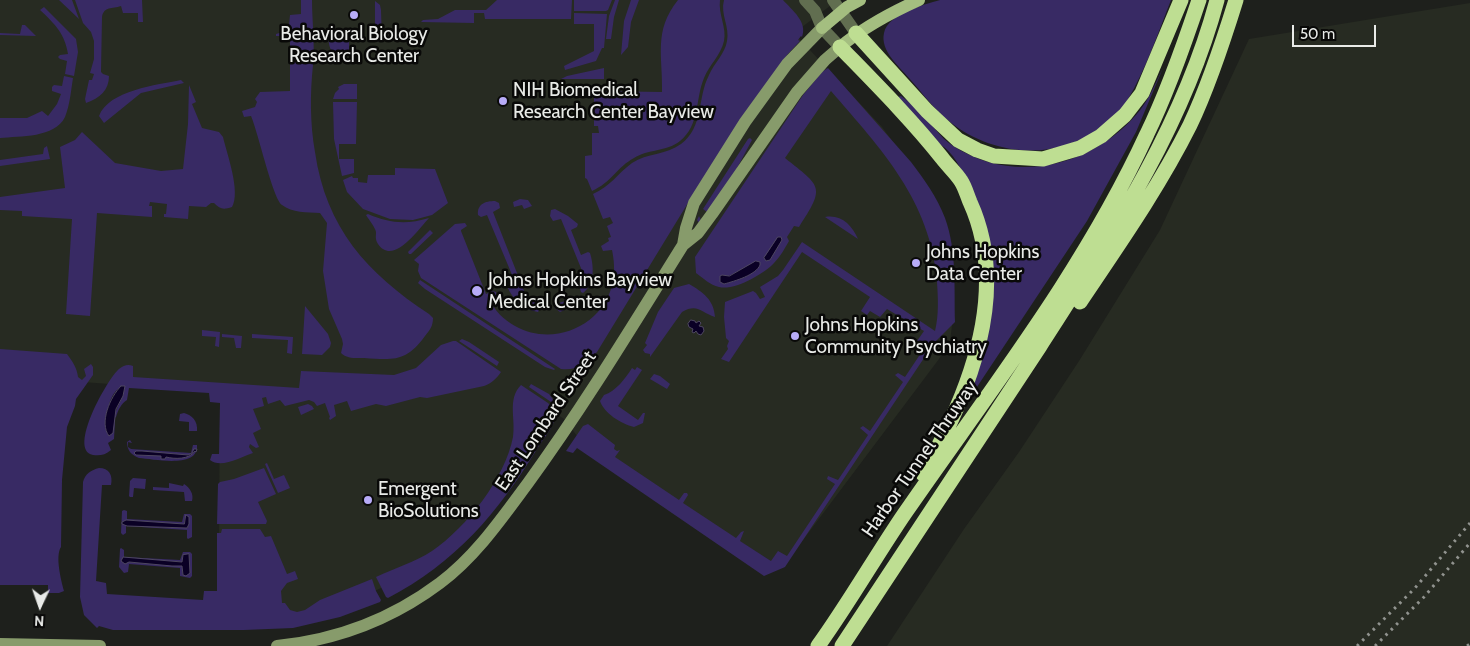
<!DOCTYPE html>
<style>
body{margin:0}
#map{position:relative;width:1470px;height:646px;overflow:hidden;background:#1e201c;font-family:Cabin,sans-serif}
canvas{display:block}
.north{position:absolute;left:15px;top:581px;width:50px;height:50px;-webkit-text-stroke:4px #090908;paint-order:stroke;rotate:183deg;font-size:14px;font-weight:700;line-height:20px;text-align:center;color:#e9ebe8}
.north::after{content:'';display:block;margin:auto;width:18px;height:22px;background:#e9ebe8;clip-path:polygon(50% 0,100% 100%,50% 72%,0 100%)}
.scale{position:absolute;left:1292px;top:25px;width:84px;height:22px;box-sizing:border-box;border:2px solid #e9ebe8;border-top:0;padding-left:6px;font-size:15px;line-height:18px;white-space:nowrap;color:#e9ebe8;-webkit-text-stroke:4px #090908;paint-order:stroke}
</style>
<div id="map">
<canvas width="1470" height="646"></canvas>
<div class="north">N</div>
<div class="scale">50 m</div>
</div>
<script>
const g = document.querySelector('canvas').getContext('2d');
g.lineJoin = 'round';
function paint(path, color) {
  g.fillStyle = color;
  g.fill(path, 'evenodd');
}
function stroke(path, color, width, dash) {
  g.strokeStyle = color;
  g.lineWidth = width;
  g.lineCap = dash ? 'butt' : 'round';
  g.setLineDash(dash || []);
  g.stroke(path);
}
function write(font, color, halo, rows, align = 'center') {
  g.font = font + ' Cabin,sans-serif';
  g.lineWidth = 5;
  g.setLineDash([]);
  g.textBaseline = 'middle';
  g.strokeStyle = halo;
  g.fillStyle = color;
  for (const [text, x, y, turn = 0] of rows) {
    g.save();
    g.translate(x, y);
    g.rotate((+turn || 0) * Math.PI / 180);
    g.textAlign = isNaN(turn) ? turn : align;
    if (halo) g.strokeText(text, 0, 0);
    g.fillText(text, 0, 0);
    g.restore();
  }
}
paint(new Path2D(`
 M 0,0 L 838,0 L 794,33 L 882,127 L 934,197 L 953,317 L 950,342 L 939,359 L 782,568 L 581,441 L 564,419 L 540,403 L 501,482 L 453,540 L 398,580 L 364,596 L 288,616 L 219,538 L 220,392 L 0,376 Z
 M 1470,3 L 1470,646 L 887,646 L 964,529 L 1019,452 L 1079,361 L 1160,230 L 1249,39 Z`), '#272b22');
paint(new Path2D(`
 M 59,0 L 72,0 L 79,19 Z
 M 75,0 L 142,0 L 143,22 L 138,22 L 138,13 L 123,13 L 121,6 C 112,9 104,6 102,17 L 101,72 L 103,74 L 109,76 C 109,90 100,98 86,103 L 85,99 L 89,80 L 92,80 L 94,74 L 90,73 L 94,59 L 94,41 L 91,32 L 83,23 Z
 M 301,0 L 312,0 C 312,21 315,44 313,65 C 310,93 310,124 315,152 C 326,228 367,273 429,314 L 433,318 C 433,326 430,330 425,336 C 406,362 394,360 364,358 C 356,358 347,359 341,353 L 343,344 L 342,339 L 329,309 L 323,271 L 327,223 L 320,213 C 307,212 292,213 282,205 C 273,199 258,132 251,116 L 244,117 L 242,111 L 255,107 L 257,102 L 255,99 L 260,92 L 290,91 L 290,36 L 276,36 L 276,34 L 286,31 L 289,25 L 290,15 L 301,14 Z
 M 497,0 L 572,0 L 571,19 L 485,19 L 484,13 L 474,13 L 474,23 L 421,22 L 423,20 L 438,19 L 455,10 L 486,10 Z
 M 574,0 L 612,0 L 608,10 L 606,11 L 574,11 Z
 M 615,0 L 619,0 L 614,17 L 611,39 L 606,39 L 609,16 Z
 M 631,0 L 639,0 L 631,22 L 628,47 L 621,55 L 624,21 Z
 M 678,0 L 720,0 C 718,14 727,28 724,41 C 721,55 709,65 704,78 C 695,100 700,125 680,141 C 666,152 648,149 634,158 C 617,167 612,182 592,191 L 587,179 L 585,178 L 585,156 L 592,155 L 592,133 L 599,133 L 598,126 L 594,126 L 594,91 L 662,92 C 663,56 653,31 678,0 Z
 M 724,0 L 783,0 C 792,10 808,22 802,37 L 801,36 L 798,40 L 800,41 L 787,55 L 691,198 L 597,352 C 587,363 577,371 561,369 L 421,278 L 418,271 L 419,264 L 414,260 L 455,224 L 465,223 L 467,226 L 461,230 L 461,231 L 486,294 L 492,291 L 496,292 L 496,296 L 489,299 C 494,310 504,320 515,326 C 554,348 605,325 613,281 C 615,270 614,260 612,250 L 603,251 L 601,246 L 609,241 L 608,238 L 611,237 L 607,226 L 613,223 L 610,217 L 603,219 L 593,194 C 611,186 617,174 632,163 C 647,153 666,155 681,144 C 704,127 697,98 709,75 C 714,63 725,54 727,41 C 730,27 720,14 724,0 Z
 M 940,0 L 1171,0 C 1158,33 1146,69 1127,101 C 1121,111 1110,120 1101,127 C 1056,162 993,156 950,122 C 934,110 922,92 909,78 C 899,66 880,51 884,33 C 888,14 923,5 940,0 Z
 M 375,1 L 380,5 L 381,10 L 382,42 L 375,41 Z
 M 44,7 L 76,39 L 78,52 L 74,76 L 65,74 L 67,61 L 60,59 L 58,57 L 60,55 L 68,54 C 65,34 55,24 40,10 Z
 M 574,13 L 607,14 L 604,48 L 602,48 L 596,61 L 565,70 L 564,66 L 594,51 L 594,24 L 574,24 Z
 M 22,25 L 25,25 L 36,36 L 0,35 L 0,33 L 20,34 Z
 M 328,30 L 333,30 L 333,41 L 349,41 L 349,55 C 328,56 329,48 328,30 Z
 M 604,68 L 604,79 L 561,79 L 567,76 Z
 M 828,68 L 911,162 C 924,179 937,197 945,218 C 957,251 954,288 955,322 L 934,343 L 785,567 L 764,576 L 577,448 L 573,453 L 566,451 L 583,426 L 588,424 L 615,445 L 614,449 L 617,451 L 620,450 L 615,457 L 679,500 L 684,493 L 687,493 L 688,495 L 683,503 L 736,538 L 741,532 L 744,531 L 740,541 L 771,561 L 778,551 L 787,556 L 835,484 L 827,479 L 828,476 L 838,480 L 868,435 L 860,428 L 863,426 L 870,431 L 903,382 L 895,375 L 898,373 L 905,377 L 925,347 L 917,341 L 924,331 L 912,324 L 906,331 L 902,331 L 902,329 L 907,321 L 887,309 L 880,317 L 870,311 L 867,315 L 861,311 L 870,297 L 802,252 L 729,362 L 721,359 L 728,349 L 727,346 L 729,341 L 726,338 L 724,317 L 725,302 L 753,291 L 756,293 L 760,299 L 765,297 L 760,287 L 778,276 L 783,270 L 802,242 L 935,331 C 939,315 938,298 937,282 C 931,201 881,149 831,91 L 785,158 C 821,187 826,186 799,227 L 794,226 L 787,237 L 789,241 C 785,248 780,257 774,263 C 764,274 734,291 719,287 C 710,285 703,278 696,273 L 695,257 L 803,95 L 822,72 Z
 M 1163,68 L 1136,132 L 1087,221 L 969,399 C 995,322 1008,257 968,182 C 961,169 953,152 941,145 L 898,97 L 901,96 C 907,100 913,105 919,110 C 930,121 939,137 953,146 C 1014,185 1090,167 1136,115 C 1148,102 1155,84 1163,68 Z
 M 64,76 L 73,78 C 71,90 70,105 65,117 C 55,138 20,136 0,138 L 0,118 L 27,118 L 42,111 L 48,116 L 57,104 L 61,94 L 52,91 L 52,87 L 54,85 L 62,86 Z
 M 181,80 L 184,83 L 141,93 L 104,123 L 99,116 C 109,90 157,85 181,80 Z
 M 344,84 L 357,84 L 357,99 L 333,99 L 335,93 L 339,89 L 338,87 Z
 M 189,85 L 196,102 L 192,104 L 202,128 L 219,132 L 223,137 C 227,154 241,192 232,207 C 223,210 220,209 214,203 L 211,203 L 206,207 L 189,206 L 188,219 L 164,217 L 164,214 L 166,214 L 167,204 L 150,202 L 149,206 L 152,206 L 152,217 L 97,213 L 90,316 L 66,314 L 72,219 L 22,216 L 22,211 L 0,210 L 0,197 L 65,188 L 60,147 L 75,140 L 82,132 L 115,163 L 161,171 L 183,169 L 188,124 Z
 M 333,102 L 357,102 L 356,144 L 339,144 L 339,159 L 354,159 L 354,173 L 342,176 L 334,139 Z
 M 750,138 L 752,140 L 728,185 L 705,219 L 703,223 L 699,223 L 697,220 L 699,216 L 701,220 L 707,212 L 703,209 L 748,139 Z
 M 47,146 L 50,159 L 0,166 L 0,160 L 43,154 L 44,148 Z
 M 395,168 L 435,169 L 448,203 L 432,215 L 413,220 L 390,219 L 363,209 L 347,192 L 343,180 L 352,176 L 353,178 L 358,178 L 358,182 L 367,183 L 368,175 L 395,175 Z
 M 520,199 L 528,200 L 532,206 L 524,209 L 522,205 L 514,207 L 513,202 Z
 M 495,201 L 499,203 L 500,208 L 493,212 L 528,301 L 538,298 L 541,307 L 538,312 C 524,310 512,299 507,286 L 515,282 L 487,215 L 481,217 L 478,215 C 477,204 485,201 495,201 Z
 M 555,209 L 568,216 L 578,224 L 577,227 L 571,230 L 581,255 L 588,252 L 590,253 C 594,266 595,284 583,293 L 581,292 L 578,282 L 585,278 L 561,219 L 553,221 L 550,216 L 551,210 Z
 M 368,214 C 389,223 406,225 429,218 C 418,230 393,266 378,244 C 375,239 376,237 376,232 C 375,227 369,220 366,215 Z
 M 825,217 C 841,214 852,225 858,239 Z
 M 430,230 L 433,233 L 411,254 L 409,254 L 408,252 Z
 M 420,280 L 549,365 L 555,369 L 554,370 L 545,367 L 425,289 L 418,283 Z
 M 689,284 C 703,292 714,300 715,317 C 701,313 698,303 682,312 L 650,357 L 650,354 L 645,353 L 643,350 L 647,345 L 645,343 L 658,312 L 674,288 Z
 M 571,299 L 571,307 L 560,312 L 554,307 L 556,304 Z
 M 305,306 L 328,334 L 331,343 L 330,347 L 322,355 L 302,354 Z
 M 202,330 L 220,332 L 219,347 L 215,346 L 216,337 L 202,336 Z
 M 222,334 L 242,336 L 241,348 L 236,348 L 234,338 L 222,337 Z
 M 252,334 L 293,337 L 292,354 L 287,353 L 288,340 L 252,338 Z
 M 462,339 L 469,342 L 499,362 L 497,366 L 459,341 Z
 M 453,341 L 456,341 L 501,372 C 497,378 491,384 484,386 L 427,398 L 420,397 L 386,406 L 376,404 L 351,411 L 347,401 L 334,405 L 336,416 L 330,420 L 329,418 L 330,417 L 325,403 L 317,406 L 314,402 L 309,400 L 285,406 L 280,400 L 268,404 L 266,397 L 262,398 L 264,406 L 253,409 L 261,429 L 253,433 L 259,447 L 256,448 L 250,444 L 249,447 L 253,453 C 241,457 221,469 210,460 L 212,454 L 219,454 L 220,403 L 210,402 L 209,393 L 129,388 L 127,400 C 121,404 118,410 116,417 L 114,418 C 116,407 126,395 123,386 C 108,392 106,416 106,431 L 113,424 L 114,419 L 115,420 L 114,439 L 108,443 L 111,450 C 105,455 100,456 93,455 C 67,450 108,378 119,369 C 124,365 128,364 133,366 L 133,377 L 299,388 L 301,371 L 394,375 L 416,368 L 441,345 Z
 M 0,349 L 67,354 C 73,362 77,368 78,377 L 82,380 L 86,376 L 84,369 L 91,364 L 93,367 L 93,375 L 76,399 L 75,406 L 67,427 L 62,480 L 61,547 C 55,556 61,580 64,591 L 59,593 L 48,593 L 48,585 L 0,585 Z
 M 637,367 L 642,370 L 618,406 L 638,420 L 643,413 L 645,413 L 643,423 L 634,427 C 621,424 604,413 600,401 L 604,395 C 616,391 625,379 632,368 L 635,370 Z
 M 654,374 L 660,376 L 670,384 L 667,389 L 650,379 Z
 M 531,384 L 549,394 L 555,402 L 554,404 L 529,387 Z
 M 521,385 L 548,403 L 556,412 C 556,425 543,439 537,449 C 498,513 455,563 388,598 L 386,597 L 376,577 C 395,568 415,562 432,551 C 467,527 505,478 513,437 C 516,419 507,399 521,385 Z
 M 308,404 L 312,406 L 314,409 L 301,415 L 298,407 Z
 M 184,413 C 192,415 198,421 197,431 L 189,431 L 189,422 L 179,421 L 180,414 Z
 M 130,440 L 132,443 L 128,442 L 128,447 L 131,449 L 191,453 L 193,445 L 197,445 C 199,469 154,459 139,458 C 131,455 127,450 127,442 Z
 M 267,463 L 274,479 L 284,475 L 290,488 L 278,493 L 265,464 Z
 M 99,468 C 109,468 113,475 111,485 L 102,485 L 96,581 L 106,583 L 107,594 L 203,600 L 204,591 L 217,591 L 217,533 L 221,533 L 222,529 L 260,529 L 265,537 L 271,536 L 287,574 L 295,571 L 298,579 L 287,583 L 281,591 L 282,603 L 285,603 L 290,610 L 297,612 L 305,610 L 320,600 L 372,579 L 376,591 L 381,600 L 380,602 L 340,617 L 293,628 L 244,630 L 113,630 L 99,626 L 97,628 L 84,615 L 80,597 L 83,482 C 85,474 91,470 99,468 Z
 M 264,468 L 276,494 L 258,502 L 267,521 L 266,524 L 217,524 L 218,484 L 220,482 L 234,479 Z
 M 133,478 L 146,479 L 145,489 L 134,488 L 133,497 L 130,497 L 129,496 L 130,481 Z
 M 169,483 L 183,486 L 184,484 C 190,488 194,494 192,501 L 185,501 L 184,492 L 153,490 L 153,487 L 169,488 Z
 M 124,510 L 127,511 L 127,519 L 182,522 L 184,514 L 190,514 L 192,516 L 192,537 L 188,539 L 187,538 L 187,530 L 126,526 L 126,533 L 123,535 L 121,533 L 122,511 ZM 185,517 L 188,528 L 127,526 L 127,520 L 180,525 L 184,524 Z
 M 121,548 L 124,550 L 124,557 L 180,560 L 183,552 L 190,552 L 192,554 L 192,576 L 190,578 L 180,576 L 180,568 L 129,564 L 128,572 L 124,573 L 119,567 L 120,549 ZM 183,555 L 189,558 L 190,573 L 183,575 L 182,566 L 178,565 L 129,562 L 123,558 L 182,562 Z`), '#382a64');
const water = new Path2D(`
 M 778,237 L 781,237 L 782,240 L 770,260 L 766,261 L 764,258 Z
 M 756,261 L 760,262 L 760,265 C 756,275 735,281 724,284 L 720,282 L 720,276 L 722,275 L 729,276 Z
 M 691,320 L 695,321 L 696,323 L 699,321 L 701,323 L 699,326 L 703,327 L 704,331 L 701,335 L 698,334 L 696,331 L 694,333 L 692,332 L 693,329 L 689,327 L 688,324 Z
 M 121,386 L 125,386 L 123,396 L 116,409 L 113,433 L 109,436 C 99,423 110,397 121,386 Z
 M 194,449 L 197,449 L 196,452 L 195,451 C 189,460 174,459 166,457 L 165,459 L 161,459 L 161,456 L 136,455 L 134,453 L 136,451 L 142,451 L 188,455 L 192,453 Z
 M 186,515 L 189,517 L 189,524 L 187,528 L 127,526 L 122,524 L 122,522 L 126,520 L 184,524 Z
 M 189,554 L 190,573 L 186,576 L 183,575 L 182,566 L 172,566 L 129,562 L 125,564 L 121,561 L 123,557 L 182,562 L 183,555 Z`);
paint(water, '#0a0025');
stroke(water, '#4d4660', 1);
stroke(new Path2D(`
 M 805,0 L 815,11 L 822,28 L 840,47
 M 833,0 L 856,33`), '#616e50', 12);
stroke(new Path2D(`
 M 683,245 L 686,228 L 694,203 L 745,122 L 787,64 L 822,28
 M 0,644 L 100,646
 M 277,646 C 337,640 392,619 440,583 C 476,556 502,518 528,483 C 584,406 633,325 683,245 L 698,233 L 712,214 L 797,92 L 825,60 L 840,47`), '#879b6b', 12);
stroke(new Path2D(`
 M 822,28 L 847,7 L 860,0
 M 840,47 C 864,27 890,13 919,0`), '#a4be80', 12);
stroke(new Path2D(`
 M 856,33 L 927,111 L 958,140 L 977,150 L 994,156 L 1043,159 L 1080,148 L 1101,136 L 1125,115 L 1142,93 L 1181,0
 M 840,47 C 875,83 911,119 942,158 C 948,166 956,173 961,181 C 965,187 967,195 970,202 C 1011,292 969,395 923,474
 M 1080,302 C 1119,244 1159,187 1190,125 C 1209,85 1223,42 1236,0
 M 818,646 C 849,603 875,557 905,513 C 990,390 1084,271 1147,134 C 1168,91 1184,45 1199,0
 M 842,646 C 909,546 975,446 1040,346 C 1110,237 1183,127 1217,0`), '#bede92', 15);
stroke(new Path2D(`
 M 1357,646 L 1415,588 L 1470,523
 M 1375,646 L 1424,597 L 1470,543
 M 1467,646 L 1470,644`), '#91938f', 3, [2.5, 5]);
for (const [x, y, r, color] of [
 [354,15,5,"#b7abf7"],
 [503,101,5,"#b7abf7"],
 [916,263,5,"#b7abf7"],
 [477,291,6,"#b7abf7"],
 [795,336,5,"#b7abf7"],
 [368,500,5,"#b7abf7"]
]) {
  const dot = new Path2D();
  dot.arc(x, y, r, 0, 2 * Math.PI);
  g.fillStyle = color;
  g.fill(dot);
  stroke(dot, '#090908', 2);
}
write('19px', '#e9ebe8', '#090908', [
 ["Behavioral Biology",354,34,"center"],
 ["Research Center",354,56,"center"],
 ["NIH Biomedical",513,90],
 ["Research Center Bayview",513,112],
 ["Johns Hopkins",926,252],
 ["Data Center",926,274],
 ["Johns Hopkins Bayview",488,280],
 ["Medical Center",488,302],
 ["Johns Hopkins",805,325],
 ["Community Psychiatry",805,347],
 ["Emergent",378,489],
 ["BioSolutions",378,511]
], 'left');
write('19px', '#e9ebe8', '#090908', [
 ["East Lombard Street",546,421,-56],
 ["Harbor Tunnel Thruway",920,459,-55]
]);
</script>
